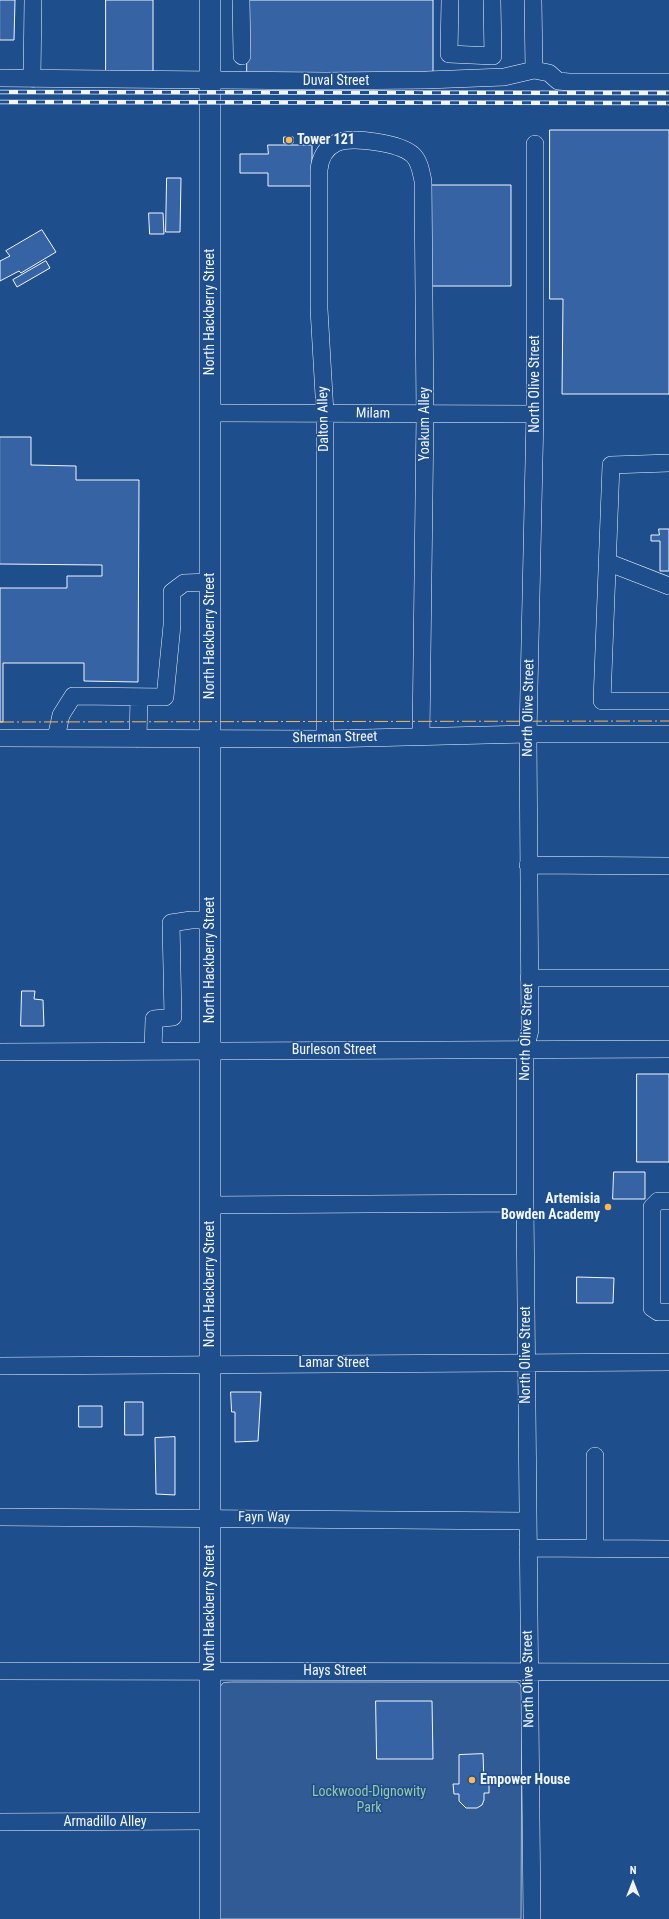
<!DOCTYPE html>
<style>
body{margin:0}
#map{position:relative;width:669px;height:1919px;overflow:hidden;background:#1f4e8c;font-family:"Roboto Condensed",sans-serif}
canvas{display:block}
.north{position:absolute;left:613px;top:1863px;width:40px;height:40px;-webkit-text-stroke:3px #1f4e8c;paint-order:stroke;rotate:0deg;font-size:11px;font-weight:700;line-height:16px;text-align:center;color:#f2f6ff}
.north::after{content:'';display:block;margin:auto;width:14px;height:18px;background:#f2f6ff;clip-path:polygon(50% 0,100% 100%,50% 72%,0 100%)}
</style>
<div id="map">
<canvas width="669" height="1919"></canvas>
<div class="north">N</div>
</div>
<script>
const g = document.querySelector('canvas').getContext('2d');
g.lineJoin = 'round';
function paint(path, color) {
  g.fillStyle = color;
  g.fill(path, 'evenodd');
}
function stroke(path, color, width, dash) {
  g.strokeStyle = color;
  g.lineWidth = width;
  g.lineCap = dash ? 'butt' : 'round';
  g.setLineDash(dash || []);
  g.stroke(path);
}
function write(font, color, halo, rows, align = 'center') {
  g.font = font + ' "Roboto Condensed",sans-serif';
  g.lineWidth = 3;
  g.setLineDash([]);
  g.textBaseline = 'middle';
  g.strokeStyle = halo;
  g.fillStyle = color;
  for (const [text, x, y, turn = 0] of rows) {
    g.save();
    g.translate(x, y);
    g.rotate((+turn || 0) * Math.PI / 180);
    g.textAlign = isNaN(turn) ? turn : align;
    if (halo) g.strokeText(text, 0, 0);
    g.fillText(text, 0, 0);
    g.restore();
  }
}
const green = new Path2D(`
 M 232,1682 L 517,1682 L 520,1684 L 522,1689 L 521,1919 L 217,1919 L 219,1688 L 223,1683 Z`);
paint(green, '#305b95');
stroke(green, '#a8bbd7', 1);
const building = new Path2D(`
 M 0,0 L 15,0 L 14,40 L 0,40 Z
 M 106,0 L 153,0 L 153,74 L 106,74 Z
 M 248,0 L 433,0 L 433,74 L 247,73 Z
 M 550,130 L 669,130 L 669,394 L 562,394 L 563,299 L 550,299 Z
 M 284,137 L 293,137 L 293,143 L 284,143 Z
 M 268,145 L 312,145 L 312,186 L 268,186 L 268,173 L 240,173 L 240,154 L 268,154 Z
 M 167,178 L 181,178 L 180,232 L 166,232 Z
 M 431,185 L 511,185 L 511,286 L 431,286 Z
 M 149,213 L 163,213 L 164,234 L 150,234 Z
 M 42,230 L 56,252 L 21,273 L 19,271 L 0,281 L 0,261 L 10,256 L 6,251 Z
 M 46,261 L 50,268 L 17,287 L 13,280 Z
 M 0,437 L 31,437 L 31,465 L 76,466 L 76,480 L 139,480 L 138,682 L 84,681 L 84,663 L 3,663 L 3,722 L 0,722 L 0,588 L 67,588 L 67,576 L 102,576 L 102,565 L 0,564 Z
 M 659,529 L 669,529 L 669,571 L 660,571 L 660,541 L 651,541 L 651,535 L 659,535 Z
 M 22,991 L 35,991 L 34,999 L 43,1000 L 44,1026 L 21,1026 Z
 M 637,1074 L 669,1074 L 669,1162 L 637,1162 Z
 M 614,1172 L 645,1172 L 645,1199 L 613,1199 Z
 M 577,1277 L 614,1278 L 613,1303 L 577,1303 Z
 M 231,1392 L 261,1392 L 258,1441 L 235,1442 L 235,1412 L 232,1412 Z
 M 125,1402 L 143,1402 L 143,1435 L 125,1435 Z
 M 79,1406 L 102,1406 L 102,1427 L 79,1427 Z
 M 175,1437 L 175,1495 L 156,1494 L 155,1438 Z
 M 376,1701 L 432,1701 L 433,1759 L 377,1759 Z
 M 483,1754 L 484,1783 L 489,1783 L 489,1793 L 484,1793 L 484,1800 L 482,1805 L 477,1808 L 466,1808 L 459,1801 L 459,1794 L 454,1794 L 453,1784 L 459,1784 L 459,1755 Z`);
paint(building, '#3563a3');
stroke(building, '#f2f6ff', 1);
const minor = new Path2D(`
 M 241,0 L 242,56
 M 450,0 L 449,54 L 493,56 L 492,0
 M 533,0 L 534,70
 M 0,78 L 325,81 L 427,80 L 504,77 L 534,70 L 549,73 L 558,81 L 569,82 L 669,82
 M 32,79 L 33,0
 M 210,413 L 535,414
 M 669,463 L 611,465 L 602,701 L 669,701
 M 607,562 L 669,586
 M 0,738 L 325,739 L 528,734 L 669,734
 M 56,738 L 61,715 L 73,696 L 165,697 L 172,625 L 172,592 L 184,583 L 210,582
 M 138,739 L 139,697
 M 325,739 L 325,413 L 319,309 L 319,170 C 320,159 325,148 336,143 C 352,136 400,143 413,155 C 420,162 421,172 423,181 L 425,415 L 421,737
 M 528,865 L 669,866
 M 529,978 L 669,978
 M 153,1051 L 154,1019 L 173,1017 L 171,923 L 191,920 L 210,920
 M 0,1052 L 669,1049
 M 669,1201 L 658,1201 L 652,1207 L 652,1308 L 658,1312 L 669,1312
 M 210,1205 L 525,1203
 M 0,1366 L 669,1362
 M 595,1456 L 595,1548
 M 0,1517 L 527,1521
 M 528,1548 L 669,1549
 M 0,1671 L 669,1672
 M 0,1822 L 210,1821
 M 532,1919 L 525,1203 L 525,1050 L 530,1030 L 528,734 L 535,414 L 535,144`);
const major = new Path2D(`
 M 210,0 L 210,1919`);
stroke(minor, '#f2f6ff', 18);
stroke(major, '#f2f6ff', 22);
stroke(minor, '#1f4e8c', 17);
stroke(major, '#1f4e8c', 21);
const rail = new Path2D(`
 M 0,92 L 669,93
 M 0,102 L 669,103`);
stroke(rail, '#f2f6ff', 4.5);
stroke(rail, '#1f4e8c', 3, [9]);
stroke(new Path2D(`
 M 0,722 L 669,721`), '#ffb74d', 1, [14, 3, 2, 3]);
for (const [x, y, r, color] of [
 [289,140,4,"#ffb74d"],
 [608,1207,4,"#ffb74d"],
 [472,1780,4,"#ffb74d"]
]) {
  const dot = new Path2D();
  dot.arc(x, y, r, 0, 2 * Math.PI);
  g.fillStyle = color;
  g.fill(dot);
  stroke(dot, '#1f4e8c', 1.5);
}
write('14px', '#f2f6ff', '#1f4e8c', [
 ["Duval Street",336,81],
 ["North Hackberry Street",210,312,-90],
 ["North Olive Street",535,384,-90],
 ["Milam",373,414,1],
 ["Dalton Alley",324,419,-91],
 ["Yoakum Alley",425,424,-90],
 ["North Hackberry Street",210,636,-90],
 ["North Olive Street",529,708,-89],
 ["Sherman Street",335,738,-1],
 ["North Hackberry Street",210,960,-90],
 ["North Olive Street",527,1032,-88],
 ["Burleson Street",334,1050],
 ["North Hackberry Street",210,1284,-90],
 ["North Olive Street",526,1355,-90],
 ["Lamar Street",334,1363],
 ["Fayn Way",264,1518,1],
 ["North Hackberry Street",210,1608,-90],
 ["Hays Street",335,1671],
 ["North Olive Street",529,1679,-91],
 ["Armadillo Alley",105,1822]
]);
write('bold 14px', '#f2f6ff', '#1f4e8c', [
 ["Tower 121",297,140],
 ["Artemisia",600,1199,"right"],
 ["Bowden Academy",600,1215,"right"],
 ["Empower House",480,1780]
], 'left');
write('14px', '#97c8a6', '#1f4e8c', [
 ["Lockwood-Dignowity",369,1792],
 ["Park",369,1808]
]);
</script>
